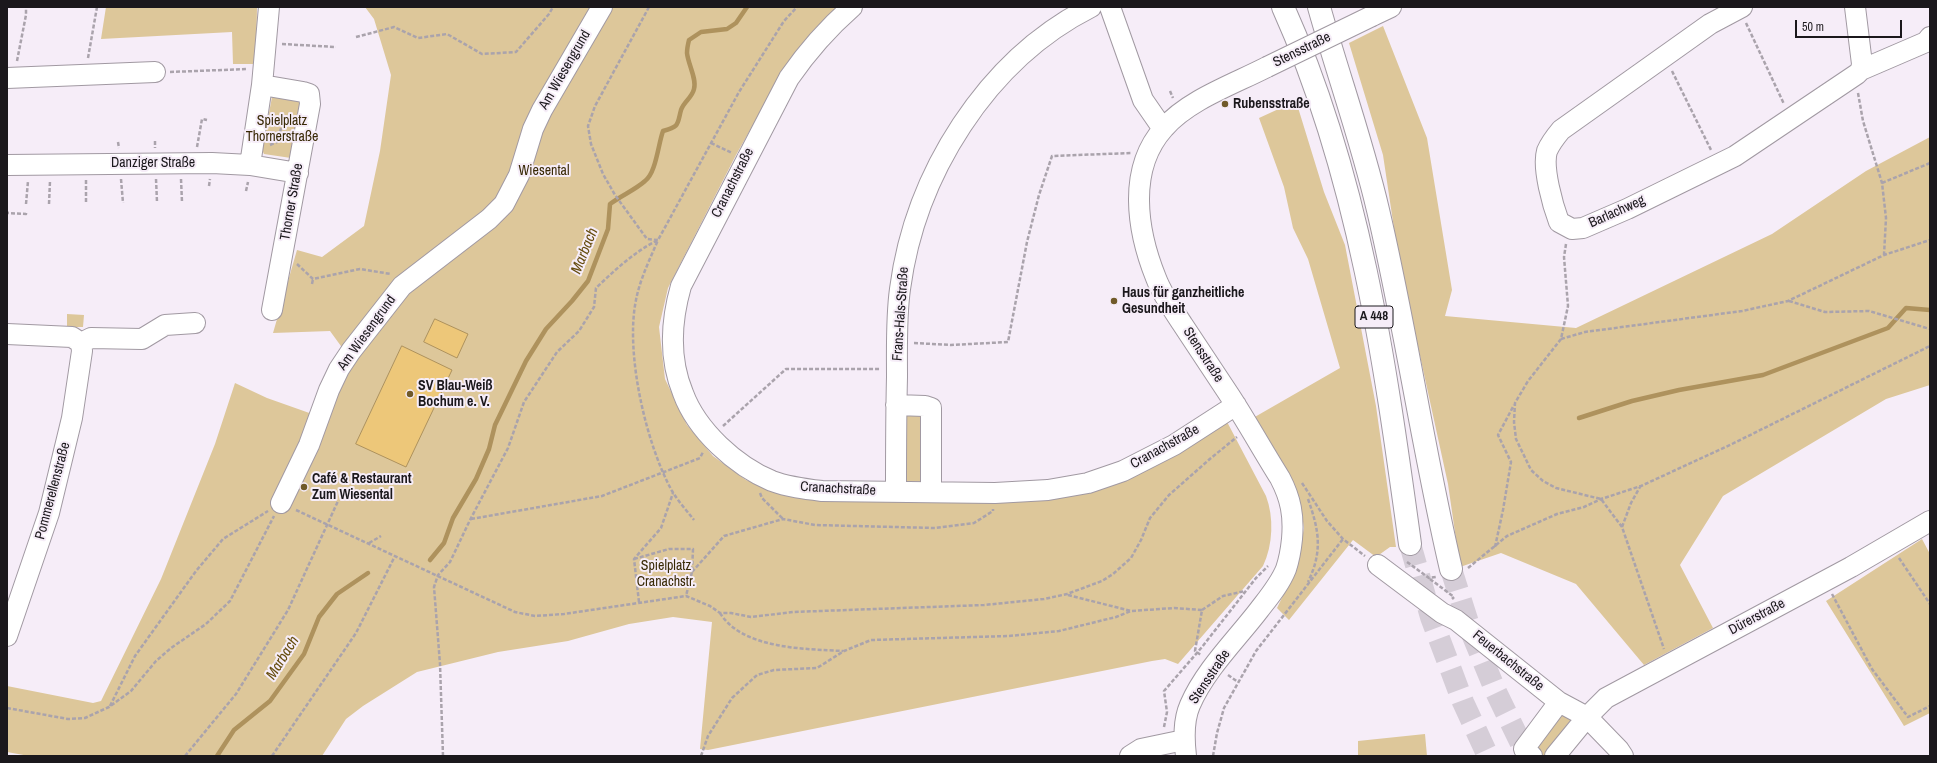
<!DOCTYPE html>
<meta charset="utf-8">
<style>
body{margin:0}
#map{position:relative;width:1937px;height:763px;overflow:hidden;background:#f6edf8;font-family:"Archivo Narrow",sans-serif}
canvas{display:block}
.frame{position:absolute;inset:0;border:8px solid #1b181c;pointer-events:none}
.scale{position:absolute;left:1795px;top:20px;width:107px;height:18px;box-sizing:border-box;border:2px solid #1b181c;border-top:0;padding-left:5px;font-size:12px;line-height:14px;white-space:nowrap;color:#1b181c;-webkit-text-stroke:3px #f6edf8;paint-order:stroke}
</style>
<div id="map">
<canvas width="1937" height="763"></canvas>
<div class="frame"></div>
<div class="scale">50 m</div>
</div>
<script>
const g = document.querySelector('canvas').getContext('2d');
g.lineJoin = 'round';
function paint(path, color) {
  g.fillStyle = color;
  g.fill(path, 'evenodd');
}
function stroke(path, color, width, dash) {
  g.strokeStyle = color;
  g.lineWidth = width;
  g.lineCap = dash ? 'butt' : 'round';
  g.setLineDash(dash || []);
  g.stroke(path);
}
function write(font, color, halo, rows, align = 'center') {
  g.font = font + ' "Archivo Narrow",sans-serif';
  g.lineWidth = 4;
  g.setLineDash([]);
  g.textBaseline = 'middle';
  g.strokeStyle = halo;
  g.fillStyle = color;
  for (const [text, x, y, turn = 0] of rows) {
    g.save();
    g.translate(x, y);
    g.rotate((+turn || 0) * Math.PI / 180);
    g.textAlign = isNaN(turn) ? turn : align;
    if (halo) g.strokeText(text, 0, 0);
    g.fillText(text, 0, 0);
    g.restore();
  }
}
paint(new Path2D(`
 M 106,7 L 257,7 L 256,64 L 233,64 L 232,32 L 101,39 Z
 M 365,7 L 840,7 L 784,70 L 736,155 L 668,288 L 659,327 L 665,379 L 687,425 L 713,456 L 746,480 L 791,497 L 854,501 L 1088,490 L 1225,418 L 1266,496 C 1274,517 1273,545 1263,566 L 1178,664 L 1165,659 L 1152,661 L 708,750 L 700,749 L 712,622 L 673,617 L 629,624 L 568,641 L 498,652 L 417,672 L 363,706 L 346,719 L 322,756 L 29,756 L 7,752 L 7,686 L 93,703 L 101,701 L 161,579 L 215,444 L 235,383 L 267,398 L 315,415 L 346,353 L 330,331 L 273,333 L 297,250 L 322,257 L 364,226 L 380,151 L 391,75 L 374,19 Z
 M 1383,26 L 1427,138 L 1452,290 L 1445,316 L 1576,328 L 1772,234 L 1866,171 L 1930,137 L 1930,385 L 1886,399 L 1723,496 L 1680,565 L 1713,628 L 1644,665 L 1576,584 L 1501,553 L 1460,567 L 1448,484 L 1398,255 L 1383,155 L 1349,43 Z
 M 272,97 L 300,102 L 291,158 L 264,154 L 262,150 Z
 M 1296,101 L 1324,192 L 1345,245 L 1376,406 L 1396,547 L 1390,547 L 1376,557 L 1353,540 L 1289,620 L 1277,608 L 1296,569 L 1304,528 L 1299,497 L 1286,470 L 1253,418 L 1340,368 L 1308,259 L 1293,228 L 1284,187 L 1259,118 Z
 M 67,314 L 84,315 L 83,327 L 67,327 Z
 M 906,412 L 927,413 L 925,482 L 904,481 Z
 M 1922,539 L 1930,554 L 1930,713 L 1904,726 L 1826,601 Z
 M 1559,702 L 1587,717 L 1555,756 L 1532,756 Z
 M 1425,734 L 1427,756 L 1358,756 L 1358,741 Z`), '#ddc79a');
const water = new Path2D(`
 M 435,319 L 468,334 L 457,358 L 424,342 Z
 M 402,346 L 452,370 L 406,467 L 356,444 Z`);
paint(water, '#edc779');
stroke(water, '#ae925d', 1);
stroke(new Path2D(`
 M 1579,418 L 1632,401 L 1679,390 L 1763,375 L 1888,328 L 1906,308 L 1930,310
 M 430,560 L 444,543 L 453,518 L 476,479 L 489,449 L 495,425 L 526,361 L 546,329 L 572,301 L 588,281 L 608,229 L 610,204 C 622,195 635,190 645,181 C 656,173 658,145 663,131 C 680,126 677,125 681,110 C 684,101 692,98 694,89 C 697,79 688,64 687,53 C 687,49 688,44 689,40 L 701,32 L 727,29 L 736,23 L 747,7
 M 217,756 L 234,730 L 270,701 L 304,654 L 319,617 L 337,594 L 368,573`), '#ae925d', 4.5);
stroke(new Path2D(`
 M 1410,544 L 1431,617 L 1463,702 L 1488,756
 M 1451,569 L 1470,629 L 1496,692 L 1527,756`), '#d5cdd7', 22, [22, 11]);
const minor = new Path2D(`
 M 852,7 C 828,28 807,52 789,78 L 681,286 C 671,321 669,359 683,393 C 697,431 736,466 772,481 C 788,487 805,489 822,491 L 995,493 L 1048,490 L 1088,483 L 1123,471 L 1174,445 L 1236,405
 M 1110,7 L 1143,100 L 1163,129
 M 1742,7 L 1710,24 L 1561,130 C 1556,136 1550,144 1547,151 C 1542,168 1553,206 1559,222 L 1572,229 L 1583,228 L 1627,209 L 1735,156 L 1857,74 L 1861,70 L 1862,64 L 1855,7
 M 1372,16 L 1391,7
 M 1861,70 L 1926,42 L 1930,37
 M 7,78 L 155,72
 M 262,85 L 303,92 L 309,94 L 310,104 L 272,310
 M 7,165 L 212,163 L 250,165 L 298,173
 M 250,165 L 262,85 L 269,7
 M 7,334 L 72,337 L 81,343 L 91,338 L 142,339 L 165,325 L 195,323
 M 896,405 L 925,406 L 931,408 L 931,492
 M 896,492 C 896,453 896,415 897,377 C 897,348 896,318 900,289 C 915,175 986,60 1091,7
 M 281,503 L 309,445 L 329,390 L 339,369 L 351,351 L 402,286 L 489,219 L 504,204 L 519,175 L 533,129 L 542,110 L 602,7
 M 1378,565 L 1442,613 L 1456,620 L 1559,702 L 1587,717 L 1619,750 L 1623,756
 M 7,636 L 49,513 L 72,418 L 82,351 L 81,343
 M 1130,756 L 1141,749 L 1184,740
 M 1186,756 C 1184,739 1183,721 1190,705 C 1205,670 1236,640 1259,610 C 1269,597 1280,584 1286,569 C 1289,560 1291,549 1292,539 C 1294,516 1291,499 1280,478 C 1263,451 1247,422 1230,396 C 1214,372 1198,348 1183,325 C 1173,310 1162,294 1156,278 C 1137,231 1127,169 1164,128 C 1188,100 1234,84 1267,67
 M 1532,756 L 1524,749 L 1559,702
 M 1555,756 L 1587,717 L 1606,698 L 1851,567 L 1930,521`);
const highway = new Path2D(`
 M 1283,7 C 1359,176 1385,362 1410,544
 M 1319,7 C 1338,75 1362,141 1378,210 C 1406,329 1423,450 1451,569`);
stroke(minor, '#a199a2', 22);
stroke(highway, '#a199a2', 24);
stroke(new Path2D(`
 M 649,7 L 595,106 L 588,126 L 591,144 L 603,174 L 615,195 L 647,239 L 658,240 C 650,259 640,279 636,300 C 625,353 646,444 672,491 C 678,501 687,511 694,520
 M 1746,23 L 1784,104
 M 356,37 L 394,27 L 418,38 L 447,34 L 482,54 L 516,52 L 549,14 L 553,7
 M 282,44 L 336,47
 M 88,58 L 97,7
 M 17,61 L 26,15 L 26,7
 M 1672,71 L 1711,150
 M 170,72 L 247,69
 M 1170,91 L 1173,98
 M 1858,93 L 1863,121 L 1882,183 L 1886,218 L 1884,255
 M 155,141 L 155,148
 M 118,142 L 119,148
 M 711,143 L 732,153
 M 270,145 L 277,142 L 282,125 L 291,114
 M 197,147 L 202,119 L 207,120
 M 121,179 L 123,203
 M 156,179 L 157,202
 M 181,179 L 182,202
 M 86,180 L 86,203
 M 1882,183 L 1930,163
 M 209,186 L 210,179
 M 246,191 L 248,182
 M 26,204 L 28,181
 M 49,204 L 50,181
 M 7,211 L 7,213 L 26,214 L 26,211
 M 1566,244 L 1564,257 L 1568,306 L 1561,339 L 1528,381 L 1515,403 L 1514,422 L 1516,439 L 1531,470 L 1543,481 L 1556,488 L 1601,499 L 1622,527 L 1664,649
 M 297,264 L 313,279 L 360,269 L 391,274
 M 312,284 L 313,279
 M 1789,301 L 1825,312 L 1869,311 L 1930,329
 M 1561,339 L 1585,332 L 1742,311 L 1788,301 L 1884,255 L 1930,240
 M 914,343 L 951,345 L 1008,342 L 1027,242 L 1039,195 L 1052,156 L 1131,153
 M 723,426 L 786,369 L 880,369
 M 1302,483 L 1327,521 L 1343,539 L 1365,556
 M 760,493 L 762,498 L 783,519
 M 1308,499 C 1319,530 1323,551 1308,582
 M 296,510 L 515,612 L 535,616 L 564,614 L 686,596 L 710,606 L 720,613 L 731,613 L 751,617 L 793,612 L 984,605 L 1044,599 L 1067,594 L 1102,581 L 1113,574 L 1131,558 L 1141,540 L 1150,518 L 1169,495 L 1211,458 L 1237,437
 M 471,519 L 602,496 L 700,458 L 703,452
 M 1622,527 L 1631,503 L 1640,487
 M 369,543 L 381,536
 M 1495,547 L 1503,510 L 1511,462 L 1498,435 L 1514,405
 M 1899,558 L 1930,604
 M 634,559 L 669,549 L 693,549 L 692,572 L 686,596
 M 1407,562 L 1429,578 L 1436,577
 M 1468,568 L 1507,536 L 1557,514 L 1584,507 L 1601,499 L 1641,486 L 1732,444 L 1930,346
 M 692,572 L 724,536 L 783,519 L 815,525 L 935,528 L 974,523 L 993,511 L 993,509
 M 1430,579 L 1454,597 L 1452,599
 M 1832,594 L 1872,669 L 1908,717 L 1930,706
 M 1068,595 L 1131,611 L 1174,608 L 1202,610 L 1195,651 L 1201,655
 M 639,602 L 634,559 L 661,528 L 673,493
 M 1202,610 L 1223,596 L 1245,591
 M 720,613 C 742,649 805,649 843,651
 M 1228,675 L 1238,682
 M 110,706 L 135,656 L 196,571 L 223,539 L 268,511
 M 7,708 L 68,719 L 85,718 L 109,707 L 131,691 L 156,661 L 171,648 L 206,624 L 230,601 L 274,516
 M 1164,727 L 1167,712 L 1164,691 L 1202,647 L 1256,578 L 1268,566
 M 185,756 L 236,694 L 288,610 L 338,501
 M 272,756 L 356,633 L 395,556
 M 443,756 L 440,664 L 434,587 L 438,575 L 450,562 L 470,520 L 508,448 L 524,402 L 557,352 L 579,331 L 594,307 L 596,288 C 615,270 634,252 658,240 L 739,92 L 784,21 L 797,7
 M 701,756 L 708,736 L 732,698 L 757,675 L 774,670 L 817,668 L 844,651 L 871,640 L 1009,636 L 1059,631 L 1116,617 L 1131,611
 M 1213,756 L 1217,733 L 1224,708 L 1256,651 L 1343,539`), '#aaa3ac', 2.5, [4, 2]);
stroke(minor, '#fff', 20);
stroke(highway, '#fff', 22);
const minorBridge = new Path2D(`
 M 1267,67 L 1372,16`);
stroke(minorBridge, '#a199a2', 22, []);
stroke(minorBridge, '#fff', 20);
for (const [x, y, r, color] of [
 [1225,104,4,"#705a29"],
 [1114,301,4,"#705a29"],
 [410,394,4,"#705a29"],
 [304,487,4,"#705a29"]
]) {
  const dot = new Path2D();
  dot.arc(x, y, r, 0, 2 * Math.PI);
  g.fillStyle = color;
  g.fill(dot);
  stroke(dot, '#f6edf8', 1.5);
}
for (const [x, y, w] of [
 [1374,317,38]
]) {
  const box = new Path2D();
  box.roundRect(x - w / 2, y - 11, w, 22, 3);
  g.fillStyle = '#f6edf8';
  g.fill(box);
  stroke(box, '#1b181c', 1);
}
write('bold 13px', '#1b181c', null, [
 ["A 448",1374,317]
]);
write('14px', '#1b181c', '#f6edf8', [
 ["Stensstraße",1302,50,-26],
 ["Am Wiesengrund",565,70,-60],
 ["Danziger Straße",153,163],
 ["Cranachstraße",733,183,-63],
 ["Thorner Straße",292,202,-80],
 ["Barlachweg",1617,212,-24],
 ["Frans-Hals-Straße",901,314,-86],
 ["Am Wiesengrund",367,333,-54],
 ["Stensstraße",1203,355,57],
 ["Cranachstraße",1165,447,-29],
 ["Cranachstraße",838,489,3],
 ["Pommerellenstraße",53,491,-75],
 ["Dürerstraße",1757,617,-28],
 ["Feuerbachstraße",1508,661,39],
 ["Stensstraße",1210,677,-56]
]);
write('bold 14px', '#1b181c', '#f6edf8', [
 ["Rubensstraße",1233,104],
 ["Haus für ganzheitliche",1122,293],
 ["Gesundheit",1122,309],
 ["SV Blau-Weiß",418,386],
 ["Bochum e. V.",418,402],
 ["Café & Restaurant",312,479],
 ["Zum Wiesental",312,495]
], 'left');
write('14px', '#382905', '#f6edf8', [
 ["Spielplatz",282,121],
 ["Thornerstraße",282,137],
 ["Wiesental",544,171],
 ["Spielplatz",666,566],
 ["Cranachstr.",666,582]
]);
write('italic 15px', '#664d0f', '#f6edf8', [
 ["Marbach",585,251,-68],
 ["Marbach",283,658,-58]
]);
</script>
